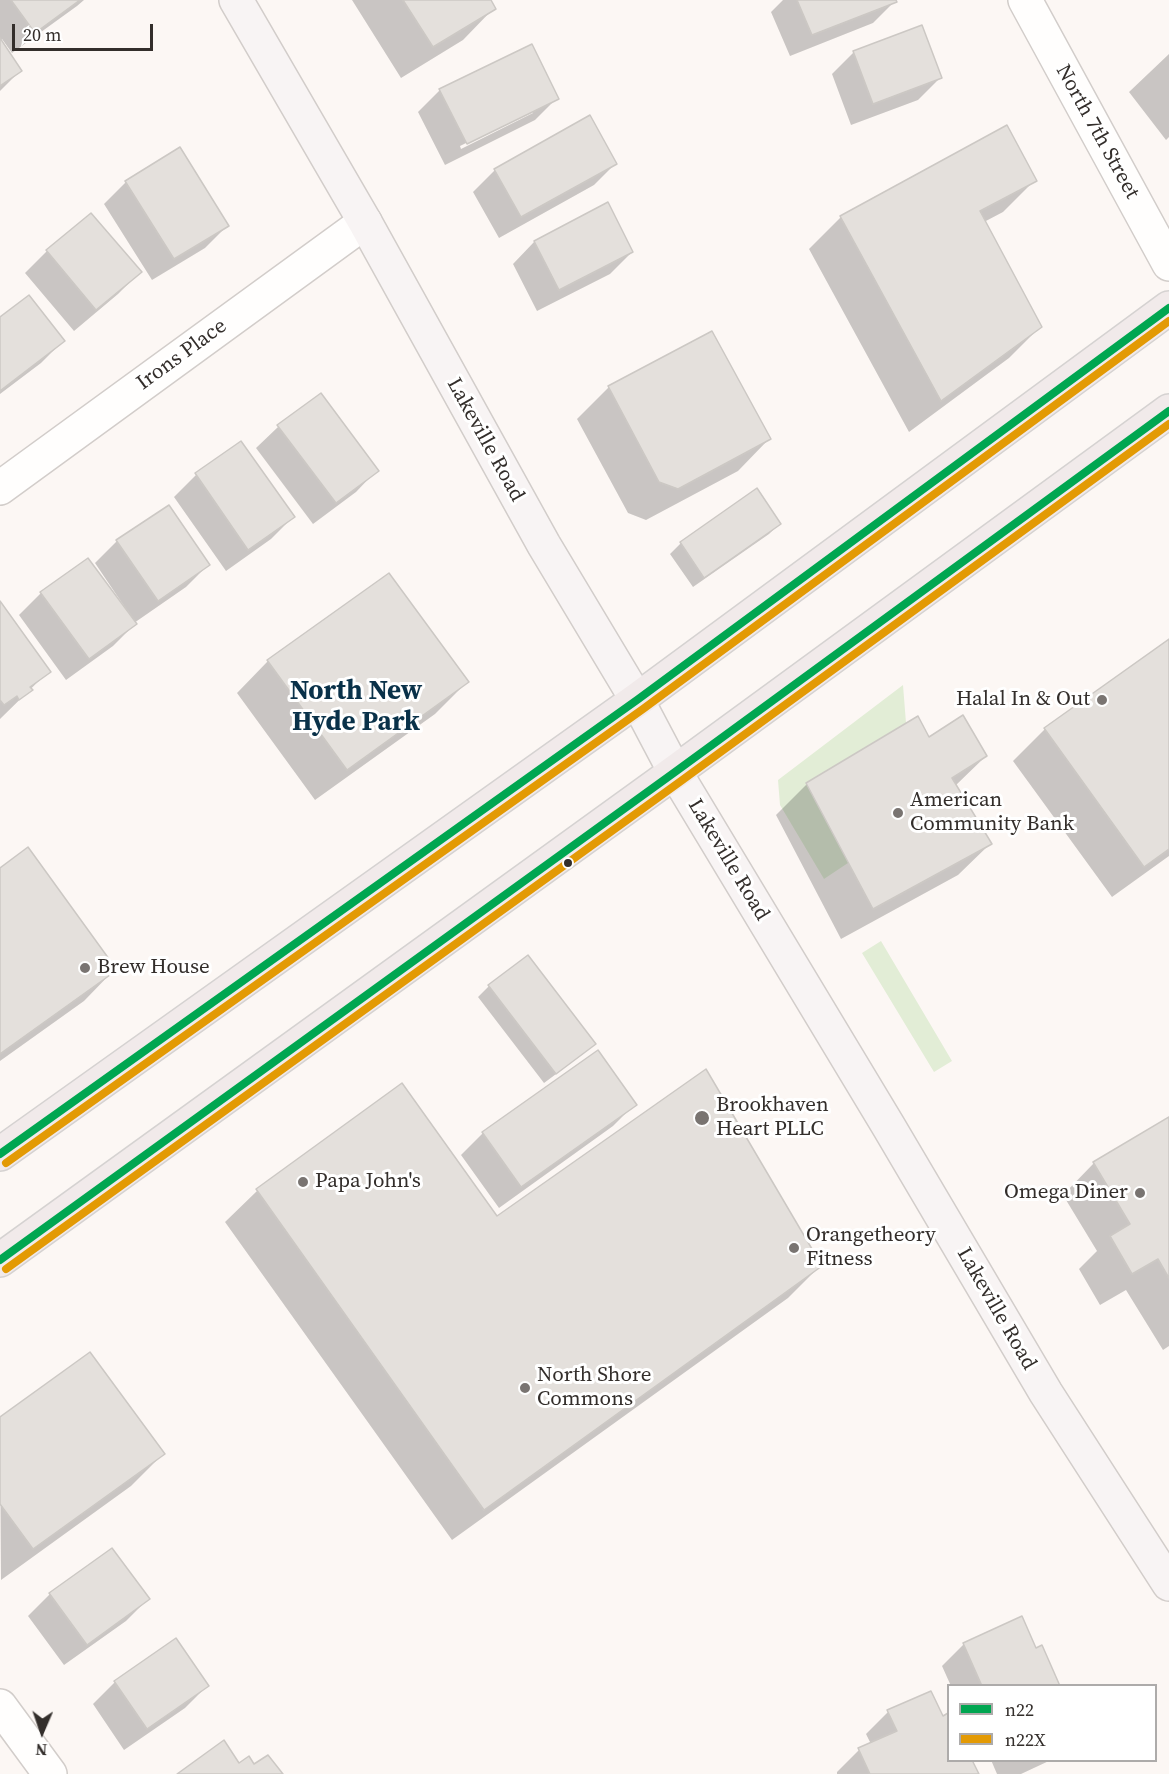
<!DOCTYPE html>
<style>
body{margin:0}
#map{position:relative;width:1169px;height:1774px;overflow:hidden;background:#fcf7f4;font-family:"Source Serif 4",serif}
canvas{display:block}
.legend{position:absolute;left:947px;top:1684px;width:210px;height:78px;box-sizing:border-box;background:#fff;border:2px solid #adabaa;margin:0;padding:8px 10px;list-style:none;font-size:18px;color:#332e2b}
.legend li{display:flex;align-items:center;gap:12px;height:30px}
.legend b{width:30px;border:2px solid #adabaa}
.north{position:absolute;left:12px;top:1702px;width:60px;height:60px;-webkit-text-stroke:4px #fff;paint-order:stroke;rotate:182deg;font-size:16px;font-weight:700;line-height:24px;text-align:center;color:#332e2b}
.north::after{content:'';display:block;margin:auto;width:21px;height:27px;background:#332e2b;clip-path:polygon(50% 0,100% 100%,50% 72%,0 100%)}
.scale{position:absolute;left:12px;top:24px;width:141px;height:27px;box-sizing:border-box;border:3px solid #332e2b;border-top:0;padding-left:8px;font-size:18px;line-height:21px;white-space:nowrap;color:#332e2b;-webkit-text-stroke:4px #fff;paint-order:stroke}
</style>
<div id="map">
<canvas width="1169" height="1774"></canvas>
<ul class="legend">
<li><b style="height:8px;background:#00a651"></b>n22</li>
<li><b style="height:8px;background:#e39a04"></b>n22X</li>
</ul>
<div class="north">N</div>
<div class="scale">20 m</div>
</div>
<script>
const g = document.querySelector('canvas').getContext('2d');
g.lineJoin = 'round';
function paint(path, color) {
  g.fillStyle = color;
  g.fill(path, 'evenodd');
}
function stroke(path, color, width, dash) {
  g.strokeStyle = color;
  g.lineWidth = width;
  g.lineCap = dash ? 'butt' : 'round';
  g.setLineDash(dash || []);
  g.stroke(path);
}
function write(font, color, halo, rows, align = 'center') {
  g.font = font + ' "Source Serif 4",serif';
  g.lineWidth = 6;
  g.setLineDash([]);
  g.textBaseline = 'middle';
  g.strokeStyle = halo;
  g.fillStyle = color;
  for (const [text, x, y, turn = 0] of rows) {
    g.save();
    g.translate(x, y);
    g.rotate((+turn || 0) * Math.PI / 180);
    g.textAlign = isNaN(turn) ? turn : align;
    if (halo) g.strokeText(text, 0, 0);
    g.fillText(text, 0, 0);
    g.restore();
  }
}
paint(new Path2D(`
 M 903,685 L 906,723 L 848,863 L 824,879 L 780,805 L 778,780 Z
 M 881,941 L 952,1061 L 934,1072 L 862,953 Z`), '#e2edd6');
paint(new Path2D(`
 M 0,0 L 84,0 L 77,6 L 12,53 L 2,39 L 0,40 Z
 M 352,0 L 489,0 L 494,8 L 463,40 L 401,78 Z
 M 783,0 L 895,0 L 895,1 L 873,23 L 790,56 L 771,12 Z
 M 0,41 L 20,71 L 0,91 Z
 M 854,52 L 940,78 L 918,100 L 851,125 L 832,74 Z
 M 1169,54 L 1169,137 L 1166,140 L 1129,92 Z
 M 440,90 L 557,98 L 535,120 L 445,165 L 418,112 ZM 533,110 L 533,113 L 461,149 L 460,146 Z
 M 616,163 L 594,185 L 499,238 L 473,192 L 495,170 Z
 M 1035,180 L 1003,212 L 984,222 L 1041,326 L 1009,358 L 909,432 L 809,249 L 841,217 Z
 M 126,182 L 227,226 L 205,248 L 152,280 L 104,204 Z
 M 91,215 L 140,272 L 118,294 L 74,331 L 25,273 L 47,251 Z
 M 534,242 L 632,252 L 610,274 L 537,311 L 513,264 Z
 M 0,319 L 63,341 L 41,363 L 0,394 Z
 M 609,387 L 769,439 L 738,471 L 646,520 L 628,513 L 577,419 Z
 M 278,427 L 377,470 L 356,492 L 313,524 L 256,448 Z
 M 240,443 L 293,517 L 271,539 L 226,571 L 174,497 L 196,475 Z
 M 779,524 L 769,534 L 693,587 L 670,554 L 681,543 Z
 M 117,541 L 208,565 L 186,587 L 134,623 L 135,624 L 113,646 L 66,680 L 19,615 L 41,593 L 122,607 L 124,606 L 95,563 Z
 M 0,604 L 49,671 L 0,719 Z
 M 1169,640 L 1169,856 L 1112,897 L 1013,761 L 1045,729 Z
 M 268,661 L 467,682 L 435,714 L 315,800 L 237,693 Z
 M 928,739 L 986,756 L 955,786 L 990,844 L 958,875 L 841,939 L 776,815 L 807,784 Z
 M 0,869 L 115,969 L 84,1001 L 0,1061 Z
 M 489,986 L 594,1043 L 583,1054 L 544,1083 L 478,997 Z
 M 401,1085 L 496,1218 L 820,1266 L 788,1298 L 452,1540 L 225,1222 L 257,1191 Z
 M 635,1104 L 613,1126 L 499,1208 L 461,1155 L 483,1133 Z
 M 1169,1118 L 1169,1346 L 1163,1350 L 1126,1290 L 1100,1305 L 1079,1269 L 1097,1251 L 1063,1195 L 1094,1163 Z
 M 0,1419 L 163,1454 L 131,1486 L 1,1580 Z
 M 50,1594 L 148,1599 L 126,1621 L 64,1665 L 28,1616 Z
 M 964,1644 L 1036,1650 L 1058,1686 L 951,1686 L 942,1666 Z
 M 115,1682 L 207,1686 L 185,1708 L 124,1750 L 93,1704 Z
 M 888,1712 L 942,1718 L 948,1715 L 948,1760 L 977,1774 L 837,1774 L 837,1772 L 859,1750 L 871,1744 L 866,1734 Z
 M 991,1760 L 1051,1760 L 1021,1774 L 997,1774 Z`), '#0003');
const building = new Path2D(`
 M 11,0 L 80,0 L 35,33 Z
 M 403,0 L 491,0 L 496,9 L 433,47 Z
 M 797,0 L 896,0 L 897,2 L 812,35 Z
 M 922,25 L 942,78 L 873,104 L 853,51 Z
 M 0,38 L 22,71 L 0,86 Z
 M 532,44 L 559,99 L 467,144 L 439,89 Z
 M 590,115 L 617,164 L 521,217 L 494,169 Z
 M 1007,125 L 1037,181 L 980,211 L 1042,327 L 941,401 L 840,216 Z
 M 180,147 L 229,226 L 174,259 L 125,181 Z
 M 608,202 L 633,252 L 559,290 L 534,241 Z
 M 91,213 L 142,272 L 96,310 L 46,250 Z
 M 29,295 L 65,341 L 0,391 L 0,317 Z
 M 712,331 L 771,439 L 678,489 L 659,482 L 608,386 Z
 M 321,393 L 379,471 L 336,503 L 277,425 Z
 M 241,441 L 295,517 L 248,550 L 195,473 Z
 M 757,488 L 781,524 L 704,578 L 680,542 Z
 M 169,505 L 210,565 L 158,601 L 116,540 Z
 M 88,558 L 137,624 L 89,659 L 40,592 Z
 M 389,573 L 469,682 L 347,770 L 267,660 Z
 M 0,601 L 51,672 L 30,687 L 33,690 L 19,700 L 17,696 L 4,705 L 0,700 Z
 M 1169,639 L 1169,849 L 1144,867 L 1044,728 Z
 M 963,715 L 987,756 L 952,778 L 992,844 L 873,909 L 806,783 L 918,716 L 929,737 Z
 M 28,847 L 117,970 L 0,1054 L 0,868 Z
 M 528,955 L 596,1044 L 556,1074 L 488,985 Z
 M 598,1050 L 637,1105 L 521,1187 L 482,1132 Z
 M 706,1069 L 822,1266 L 484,1510 L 256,1189 L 402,1083 L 497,1216 Z
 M 1169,1117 L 1169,1278 L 1158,1259 L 1132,1274 L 1110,1236 L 1130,1224 L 1093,1162 Z
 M 90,1352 L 165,1454 L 33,1549 L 0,1504 L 0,1417 Z
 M 112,1548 L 150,1599 L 87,1645 L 49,1593 Z
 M 1022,1616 L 1036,1648 L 1042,1645 L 1060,1686 L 982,1686 L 963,1643 Z
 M 176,1638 L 209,1686 L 147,1729 L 114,1681 Z
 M 931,1691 L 943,1716 L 948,1713 L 948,1760 L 972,1760 L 979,1774 L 870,1774 L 858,1748 L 897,1731 L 887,1710 Z
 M 224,1740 L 239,1763 L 249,1756 L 254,1764 L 268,1755 L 283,1774 L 177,1774 Z`);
paint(building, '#e4e0dc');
stroke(building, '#ccc8c4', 1.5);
const street = new Path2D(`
 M 1025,0 L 1169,264
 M 0,488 L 365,222
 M 0,1706 L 50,1774`);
const secondary = new Path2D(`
 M 236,0 L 365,222 L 544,545 L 637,700 L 675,772 L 889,1127 L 1046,1393 L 1169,1584`);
const primary = new Path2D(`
 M 0,1154 L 637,700 L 1169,308
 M 0,1260 L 675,772 L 1169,411`);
stroke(street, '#d2cdca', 36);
stroke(secondary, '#d2cdca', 36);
stroke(primary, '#d5d2d1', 36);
stroke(street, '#fffefd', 33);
stroke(secondary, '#f8f4f4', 33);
stroke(primary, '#f1eaea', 33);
stroke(new Path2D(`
 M 0,1154 L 637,700 L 1169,308
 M 0,1260 L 675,772 L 1169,411`), '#00a651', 8);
stroke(new Path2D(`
 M 6,1163 L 643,709 L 1169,321
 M 6,1269 L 681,781 L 1169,424`), '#e39a04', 8);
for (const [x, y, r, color] of [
 [1102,700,6,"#797471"],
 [898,813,6,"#797471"],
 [568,863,5,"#332e2b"],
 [85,968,6,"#797471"],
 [702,1118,8,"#797471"],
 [303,1182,6,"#797471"],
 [1140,1193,6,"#797471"],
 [794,1248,6,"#797471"],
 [525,1388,6,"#797471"]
]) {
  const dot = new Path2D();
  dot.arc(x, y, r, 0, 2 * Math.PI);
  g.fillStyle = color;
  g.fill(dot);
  stroke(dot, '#fff', 2);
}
write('21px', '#332e2b', '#fff', [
 ["North 7th Street",1097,132,61],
 ["Irons Place",182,355,-36],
 ["Lakeville Road",485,440,61],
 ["Lakeville Road",728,860,59],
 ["Lakeville Road",996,1309,60]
]);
write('21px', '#332e2b', '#fff', [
 ["Halal In & Out",1090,700,"right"],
 ["American",910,801],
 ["Community Bank",910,825],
 ["Brew House",97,968],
 ["Brookhaven",716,1106],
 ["Heart PLLC",716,1130],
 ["Papa John's",315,1182],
 ["Omega Diner",1128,1193,"right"],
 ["Orangetheory",806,1236],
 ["Fitness",806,1260],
 ["North Shore",537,1376],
 ["Commons",537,1400]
], 'left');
write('bold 27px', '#093149', '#fff', [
 ["North New",356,692],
 ["Hyde Park",356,723]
]);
</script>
